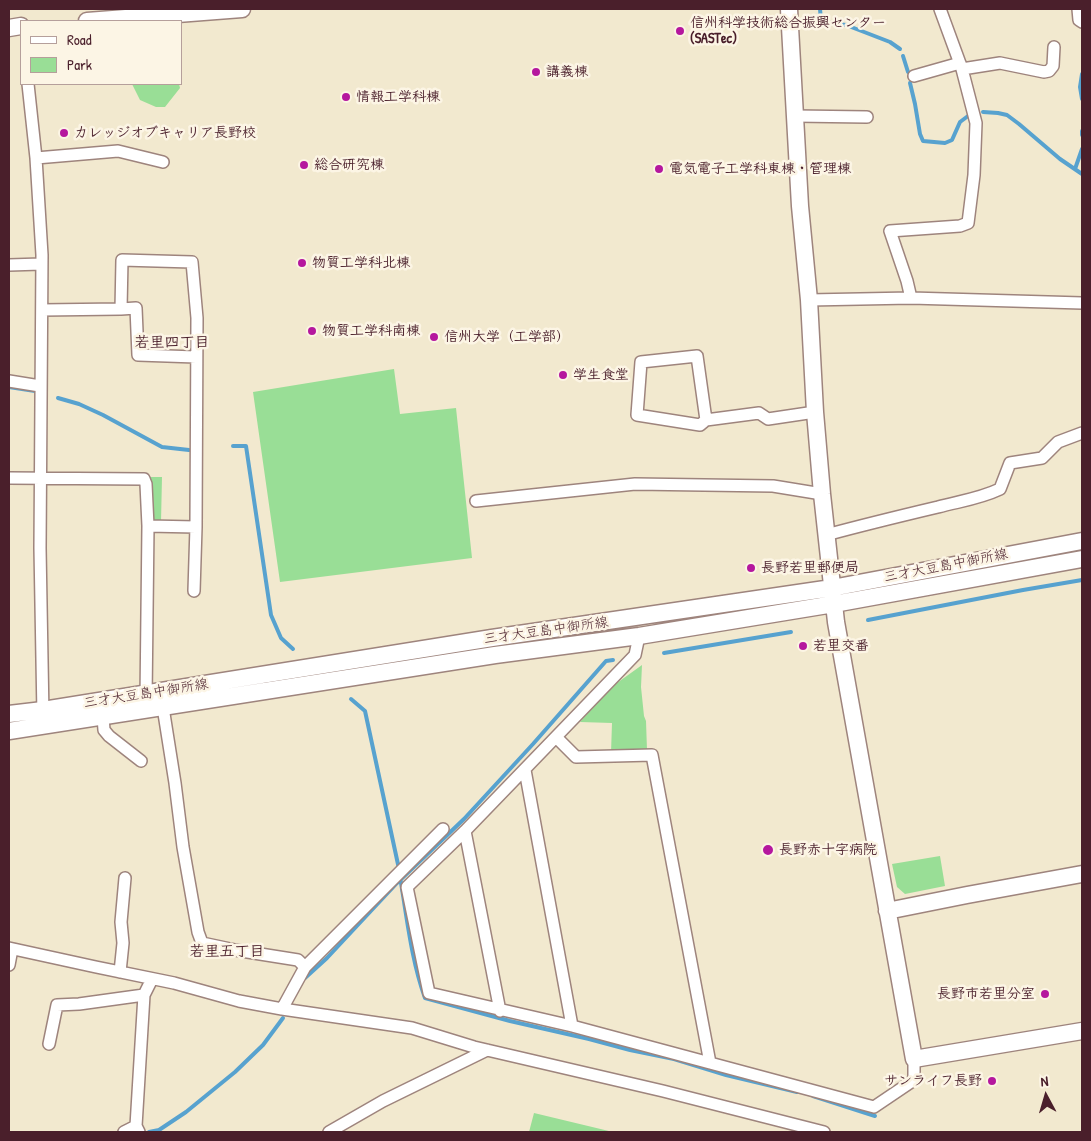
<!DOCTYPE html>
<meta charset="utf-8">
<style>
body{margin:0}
#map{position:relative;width:1091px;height:1141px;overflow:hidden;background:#f2e9cf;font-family:"Patrick Hand",sans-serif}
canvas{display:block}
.frame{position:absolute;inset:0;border:10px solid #4a1f2b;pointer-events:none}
.legend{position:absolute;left:20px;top:20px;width:162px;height:65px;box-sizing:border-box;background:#fcf5e5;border:1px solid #b59f9b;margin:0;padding:6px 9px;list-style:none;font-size:15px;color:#4a1f2b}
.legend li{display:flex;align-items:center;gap:10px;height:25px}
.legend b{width:25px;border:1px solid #b59f9b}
.north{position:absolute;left:1021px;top:1071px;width:50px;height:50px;-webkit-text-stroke:4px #fcf5e5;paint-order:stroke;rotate:354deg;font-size:14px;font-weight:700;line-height:20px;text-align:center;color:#4a1f2b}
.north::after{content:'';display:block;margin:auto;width:18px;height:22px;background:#4a1f2b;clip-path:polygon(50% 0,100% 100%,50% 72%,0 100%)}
</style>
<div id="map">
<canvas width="1091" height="1141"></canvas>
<div class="frame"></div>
<ul class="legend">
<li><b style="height:6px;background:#fff"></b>Road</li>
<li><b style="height:14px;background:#99de96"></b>Park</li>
</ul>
<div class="north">N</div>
</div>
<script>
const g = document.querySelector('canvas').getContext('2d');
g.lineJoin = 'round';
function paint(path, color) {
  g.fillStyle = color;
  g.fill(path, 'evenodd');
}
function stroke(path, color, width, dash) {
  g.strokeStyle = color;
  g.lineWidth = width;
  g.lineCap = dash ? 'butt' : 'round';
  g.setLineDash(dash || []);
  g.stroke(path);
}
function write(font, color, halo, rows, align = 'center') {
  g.font = font + ' "Patrick Hand","Klee One",sans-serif';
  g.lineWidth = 5;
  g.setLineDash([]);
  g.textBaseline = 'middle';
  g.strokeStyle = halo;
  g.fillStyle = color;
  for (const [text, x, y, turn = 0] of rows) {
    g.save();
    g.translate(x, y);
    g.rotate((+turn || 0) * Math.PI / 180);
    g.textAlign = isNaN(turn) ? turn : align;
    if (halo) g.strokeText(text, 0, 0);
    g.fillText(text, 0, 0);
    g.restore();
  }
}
paint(new Path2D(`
 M 132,84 L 179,84 L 180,88 L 165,107 L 156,107 L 140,100 Z
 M 394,369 L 400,414 L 456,408 L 472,558 L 280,582 L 253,392 Z
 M 149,477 L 162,477 L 161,522 L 152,523 Z
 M 642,665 L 641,687 L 644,716 L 646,721 L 647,750 L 611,753 L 612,723 L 580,722 L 610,688 Z
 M 940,856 L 945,886 L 905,894 L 897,887 L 892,864 Z
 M 534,1113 L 613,1132 L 529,1132 Z`), '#99de96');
stroke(new Path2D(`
 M 820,9 L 821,20 L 824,22 L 846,25 L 890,42 L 900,49
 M 903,56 L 908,72
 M 1082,74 L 1080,87 L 1082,99
 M 910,83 L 915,104 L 920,134 L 923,141 L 945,143 L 952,140 L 960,122 L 968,116
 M 983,112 L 998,113 L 1007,115 L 1019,124 L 1060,159 L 1082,174
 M 1082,131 L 1082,135
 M 1075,169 L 1082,149
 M 9,387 L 35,391
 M 58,398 L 79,404 L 103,415 L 162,447 L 189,450
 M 233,446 L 246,446 L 271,615 L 281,638 L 293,649
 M 868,620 L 1023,590 L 1082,580
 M 664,653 L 791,632
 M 351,699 L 365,711 L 399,869
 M 400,877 C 407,917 411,959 425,998 L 510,1021 L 589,1039 L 630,1050 L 674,1059 L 726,1075 L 797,1092
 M 305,978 L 327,958 L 397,883 L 464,819 L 533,744 L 606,661 L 613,660
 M 813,1096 L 875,1116
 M 149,1132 L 159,1130 L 186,1112 L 235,1072 L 263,1045 L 283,1018`), '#57a2cf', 4);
const street = new Path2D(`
 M 1078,9 L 1079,20 L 1082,22
 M 962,69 L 1000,63 L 1044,72 L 1049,71 L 1053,66 L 1054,47
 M 914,76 L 960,63
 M 28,84 L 36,158 L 42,255 L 40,548 L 43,716
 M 795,116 L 867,117
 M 36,158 L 118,151 L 163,162
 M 9,265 L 41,264
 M 911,298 L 907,281 L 890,231 L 960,226 L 968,223 L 974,175 L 976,123 L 962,69 L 940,9
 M 809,300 L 911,298 L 1082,303
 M 121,309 L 136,308 L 138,355 L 196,357
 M 42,310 L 121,309 L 122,260 L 192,262 L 197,318 L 196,527 L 148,526
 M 9,381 L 40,386
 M 706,420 L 697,356 L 641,362 L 637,415 L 700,425 L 706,420 L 759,413 L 768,419 L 815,412
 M 9,478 L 144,479 L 146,484 L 148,526 L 146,699
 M 476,501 L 635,484 L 773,486 L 822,494
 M 826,535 C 863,525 900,516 938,507 C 960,501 979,499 1000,489 L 1010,463 L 1042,458 L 1058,442 L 1082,433
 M 194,591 L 196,527
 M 639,636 L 635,655 L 465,831 L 407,887 L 429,993 L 572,1026 L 874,1107 L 914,1080 L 914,1059
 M 162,701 L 175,783 L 183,847 L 198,932 L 202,943 L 235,950 L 298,960 L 305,967 L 282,1009
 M 103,717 L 104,730 L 109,736 L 141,761
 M 556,737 L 576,757 L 652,755 L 710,1063
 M 525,770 L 572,1026
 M 465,831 L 500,1011
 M 9,948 L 96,967 L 174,983 L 239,1001 L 282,1009 L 412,1028 L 474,1047 L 663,1091 L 824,1132
 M 9,965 L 12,949
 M 305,967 L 443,829
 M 120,972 L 123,943 L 121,922 L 125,878
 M 49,1044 L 57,1005 L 79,1004 L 144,995
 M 124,1132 L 136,1126
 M 139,1132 L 136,1126 L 144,995 L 152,979
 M 329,1132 L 383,1101 L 487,1050`);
const secondary = new Path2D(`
 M 789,9 L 800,206 L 809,300 L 815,412 L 822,494 L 836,622 L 914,1059 L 1082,1031
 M 87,21 L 242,9
 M 9,28 L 21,26
 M 9,714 L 43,710 L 492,638 L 832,588 L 1082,541
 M 9,731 L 495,655 L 639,636 L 834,604 L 1082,559
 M 887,911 L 967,895 L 1082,874`);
stroke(street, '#9e847d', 14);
stroke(secondary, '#9e847d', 19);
stroke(street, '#fff', 11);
stroke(secondary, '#fff', 16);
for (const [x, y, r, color] of [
 [680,31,5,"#b5179e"],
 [536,72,5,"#b5179e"],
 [346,97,5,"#b5179e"],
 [64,133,5,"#b5179e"],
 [304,165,5,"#b5179e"],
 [659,169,5,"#b5179e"],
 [302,263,5,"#b5179e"],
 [312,331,5,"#b5179e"],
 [434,337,5,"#b5179e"],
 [563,375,5,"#b5179e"],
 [751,568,5,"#b5179e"],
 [803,646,5,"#b5179e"],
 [768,850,6,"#b5179e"],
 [1045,994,5,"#b5179e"],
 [992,1081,5,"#b5179e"]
]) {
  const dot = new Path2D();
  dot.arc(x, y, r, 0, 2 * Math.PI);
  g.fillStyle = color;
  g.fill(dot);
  stroke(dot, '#fcf5e5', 2);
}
write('bold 14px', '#4a1f2b', '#fcf5e5', [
 ["信州科学技術総合振興センター",690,23],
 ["(SASTec)",690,39],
 ["講義棟",546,72],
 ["情報工学科棟",356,97],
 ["カレッジオブキャリア長野校",74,133],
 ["総合研究棟",314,165],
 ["電気電子工学科東棟・管理棟",669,169],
 ["物質工学科北棟",312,263],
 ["物質工学科南棟",322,331],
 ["信州大学（工学部）",444,337],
 ["学生食堂",573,375],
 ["長野若里郵便局",761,568],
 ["若里交番",813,646],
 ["長野赤十字病院",779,850],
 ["長野市若里分室",1035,994,"right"],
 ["サンライフ長野",982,1081,"right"]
], 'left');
write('14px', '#4a1f2b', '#fcf5e5', [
 ["三才大豆島中御所線",946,566,-11],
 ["三才大豆島中御所線",546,631,-8],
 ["三才大豆島中御所線",146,694,-9]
]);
write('bold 15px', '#4a1f2b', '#fcf5e5', [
 ["若里四丁目",172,343],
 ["若里五丁目",227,952]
]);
</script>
